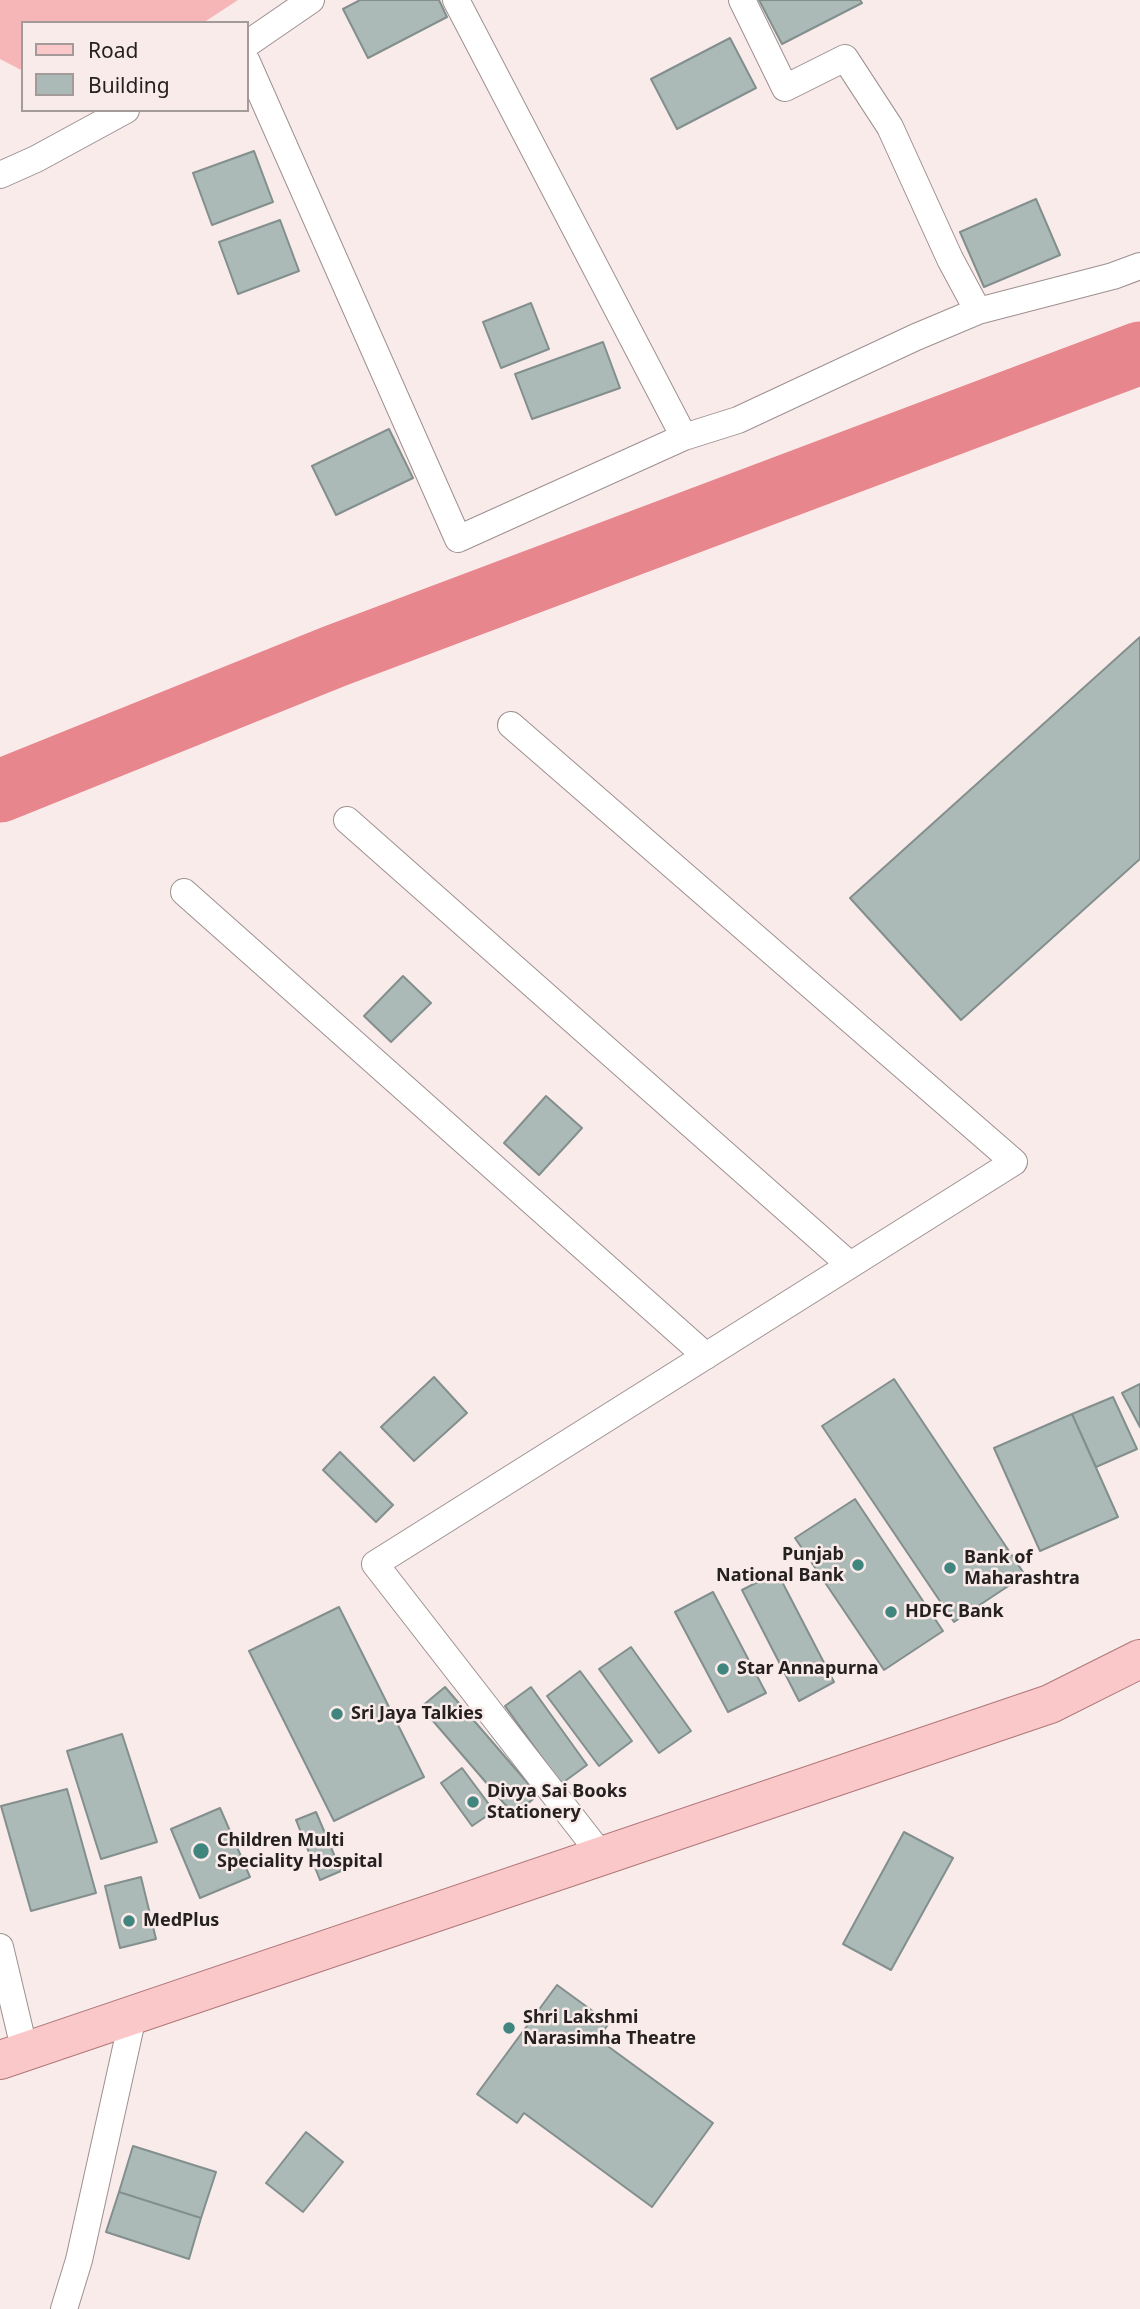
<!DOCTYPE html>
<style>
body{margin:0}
#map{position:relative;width:1140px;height:2309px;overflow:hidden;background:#faebeb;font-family:"Noto Sans",sans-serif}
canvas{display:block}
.legend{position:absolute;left:21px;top:21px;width:228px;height:91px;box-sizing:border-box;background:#faebeb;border:2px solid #a59a9a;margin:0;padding:9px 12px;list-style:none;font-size:21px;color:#262121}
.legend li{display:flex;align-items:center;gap:14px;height:35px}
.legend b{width:35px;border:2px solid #a59a9a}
</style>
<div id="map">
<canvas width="1140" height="2309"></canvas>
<ul class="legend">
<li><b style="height:9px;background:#fbc8ca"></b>Road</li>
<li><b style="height:19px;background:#abb9b7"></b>Building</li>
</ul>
</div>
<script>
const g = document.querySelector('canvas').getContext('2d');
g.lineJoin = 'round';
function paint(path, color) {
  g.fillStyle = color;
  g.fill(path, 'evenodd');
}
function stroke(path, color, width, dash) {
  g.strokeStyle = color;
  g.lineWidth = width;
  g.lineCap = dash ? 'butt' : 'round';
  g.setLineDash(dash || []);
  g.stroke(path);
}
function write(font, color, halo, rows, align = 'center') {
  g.font = font + ' "Noto Sans",sans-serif';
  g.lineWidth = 5;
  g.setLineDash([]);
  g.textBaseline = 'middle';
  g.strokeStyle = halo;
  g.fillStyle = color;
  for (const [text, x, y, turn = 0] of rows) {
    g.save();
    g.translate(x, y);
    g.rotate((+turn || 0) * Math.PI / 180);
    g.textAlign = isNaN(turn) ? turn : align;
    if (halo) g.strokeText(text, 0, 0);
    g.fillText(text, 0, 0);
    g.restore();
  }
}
paint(new Path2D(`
 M 0,0 L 238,0 L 203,23 L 23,23 L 23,71 L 0,59 Z`), '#f6b6b8');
stroke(new Path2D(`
 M 0,791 L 335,656 L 1140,353`), '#e7868c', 63);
const building = new Path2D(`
 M 360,0 L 439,0 L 447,17 L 368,58 L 343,9 Z
 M 759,0 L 860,0 L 862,3 L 782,44 Z
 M 730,38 L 756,88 L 677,129 L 651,79 Z
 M 254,151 L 273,202 L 212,225 L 193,173 Z
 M 1036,199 L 1060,255 L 984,287 L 960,232 Z
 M 280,220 L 299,271 L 238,294 L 219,242 Z
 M 531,303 L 549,349 L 501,368 L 483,322 Z
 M 603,342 L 620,388 L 532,419 L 515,374 Z
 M 389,429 L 413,478 L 336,515 L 312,466 Z
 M 1140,637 L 1140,859 L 961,1020 L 850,898 Z
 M 403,976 L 431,1003 L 391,1042 L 364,1016 Z
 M 546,1096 L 582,1128 L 539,1175 L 504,1143 Z
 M 434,1377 L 467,1413 L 414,1461 L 381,1427 Z
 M 894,1379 L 1025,1575 L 954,1622 L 822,1426 Z
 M 1140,1384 L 1140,1427 L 1122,1393 Z
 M 1113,1397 L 1137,1449 L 1096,1467 L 1072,1414 Z
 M 1072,1414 L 1118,1517 L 1040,1551 L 994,1448 Z
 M 340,1452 L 393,1505 L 376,1522 L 323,1470 Z
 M 855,1499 L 943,1631 L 884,1670 L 795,1538 Z
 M 777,1572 L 834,1682 L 799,1701 L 742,1590 Z
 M 713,1592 L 766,1693 L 728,1712 L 675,1612 Z
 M 339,1607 L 424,1777 L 334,1821 L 249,1651 Z
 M 631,1647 L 691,1731 L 659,1753 L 599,1669 Z
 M 580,1671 L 632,1741 L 599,1766 L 547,1696 Z
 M 445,1687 L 538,1795 L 514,1815 L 421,1707 Z
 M 531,1687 L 587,1765 L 561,1784 L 505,1706 Z
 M 122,1734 L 157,1842 L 101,1859 L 67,1751 Z
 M 462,1768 L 494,1811 L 472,1826 L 441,1783 Z
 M 67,1789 L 96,1893 L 31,1911 L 1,1806 Z
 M 220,1808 L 250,1877 L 200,1898 L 171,1829 Z
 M 316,1812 L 341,1871 L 320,1880 L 296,1820 Z
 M 904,1832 L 953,1858 L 891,1970 L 843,1944 Z
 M 141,1877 L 156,1939 L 120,1948 L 105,1886 Z
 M 557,1985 L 609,2023 L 598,2039 L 713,2123 L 652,2207 L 524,2113 L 517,2123 L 477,2094 Z
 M 306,2132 L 343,2162 L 303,2212 L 266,2183 Z
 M 133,2146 L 216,2172 L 201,2218 L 119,2192 Z
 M 119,2192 L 201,2218 L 189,2259 L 106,2232 Z`);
paint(building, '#abb9b7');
stroke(building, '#828f8d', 2);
const street = new Path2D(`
 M 456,0 L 684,437
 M 742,0 L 785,88 L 845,58 L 890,127 L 950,259 L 978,311
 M 247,44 L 311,0
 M 247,62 L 458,539 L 684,437 L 738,420 L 916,337 L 978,311 L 1113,276 L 1140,266
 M 0,175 L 36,159 L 126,110
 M 511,725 L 1014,1162 L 375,1564 L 602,1856
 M 347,820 L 850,1265
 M 184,892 L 706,1356
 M 0,1947 L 25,2052
 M 64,2309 L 79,2260 L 133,2016`);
const primary = new Path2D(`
 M 0,2060 L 1050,1704 L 1140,1659`);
stroke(street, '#9e9090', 28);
stroke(primary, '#af7678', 40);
stroke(street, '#fff', 26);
stroke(primary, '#fbc8ca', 38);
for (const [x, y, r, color] of [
 [858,1565,7,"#40867f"],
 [950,1568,7,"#40867f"],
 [891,1612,7,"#40867f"],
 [723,1669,7,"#40867f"],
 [337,1714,7,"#40867f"],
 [473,1802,7,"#40867f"],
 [201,1851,9,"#40867f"],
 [129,1921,7,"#40867f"],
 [509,2028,7,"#40867f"]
]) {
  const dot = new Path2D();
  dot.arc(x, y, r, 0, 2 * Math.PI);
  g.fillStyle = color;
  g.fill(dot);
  stroke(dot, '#faebeb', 2.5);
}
write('bold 18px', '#262121', '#faebeb', [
 ["Punjab",844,1555,"right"],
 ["National Bank",844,1576,"right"],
 ["Bank of",964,1558],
 ["Maharashtra",964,1579],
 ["HDFC Bank",905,1612],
 ["Star Annapurna",737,1669],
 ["Sri Jaya Talkies",351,1714],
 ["Divya Sai Books",487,1792],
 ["Stationery",487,1813],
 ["Children Multi",217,1841],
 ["Speciality Hospital",217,1862],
 ["MedPlus",143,1921],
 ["Shri Lakshmi",523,2018],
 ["Narasimha Theatre",523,2039]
], 'left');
</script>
